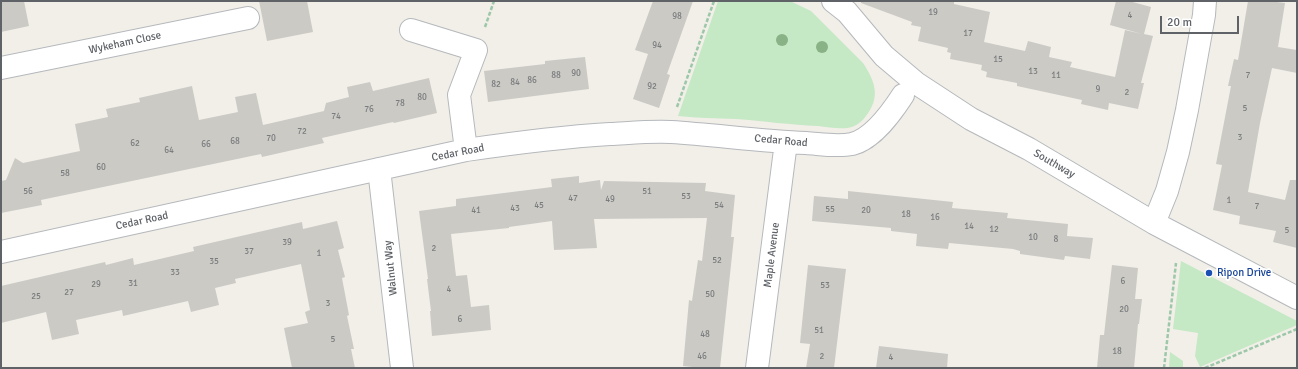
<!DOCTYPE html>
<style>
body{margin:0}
#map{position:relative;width:1298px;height:369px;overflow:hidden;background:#f1efe8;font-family:Signika,sans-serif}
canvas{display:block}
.frame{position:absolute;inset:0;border:2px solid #5f6368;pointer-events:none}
.scale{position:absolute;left:1160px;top:16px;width:79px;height:18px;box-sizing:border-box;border:2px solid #5f6368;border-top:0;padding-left:5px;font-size:12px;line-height:14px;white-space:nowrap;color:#5f6368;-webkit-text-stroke:3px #fff;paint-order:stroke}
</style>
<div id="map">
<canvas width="1298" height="369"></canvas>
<div class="frame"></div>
<div class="scale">20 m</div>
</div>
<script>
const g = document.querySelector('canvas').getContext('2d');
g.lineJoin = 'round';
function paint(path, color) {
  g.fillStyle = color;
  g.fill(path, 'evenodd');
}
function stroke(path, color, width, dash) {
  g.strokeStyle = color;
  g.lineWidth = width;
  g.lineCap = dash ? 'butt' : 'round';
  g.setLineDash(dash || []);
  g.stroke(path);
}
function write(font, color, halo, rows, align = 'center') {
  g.font = font + ' Signika,sans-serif';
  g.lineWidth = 3.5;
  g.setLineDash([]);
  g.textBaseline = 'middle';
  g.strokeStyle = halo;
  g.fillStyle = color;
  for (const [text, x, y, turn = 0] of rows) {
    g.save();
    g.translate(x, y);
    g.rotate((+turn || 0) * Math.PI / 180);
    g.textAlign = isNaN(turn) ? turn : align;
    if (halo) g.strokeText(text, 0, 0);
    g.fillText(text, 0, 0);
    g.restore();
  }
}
paint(new Path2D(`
 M 718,1 L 790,1 L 811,11 L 863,63 C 875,81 881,97 866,116 C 863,120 858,125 852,127 C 842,130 829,127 818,126 C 791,125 763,121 736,119 C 716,118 697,118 678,116 Z
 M 1181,261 L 1297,321 L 1297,325 L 1200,367 L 1195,356 L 1198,333 L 1173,329 Z
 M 1170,352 L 1183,361 L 1183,368 L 1169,368 Z`), '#c5e8c5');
paint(new Path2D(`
 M 1,1 L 24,1 L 29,26 L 1,32 Z
 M 259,1 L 307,1 L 313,32 L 267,41 Z
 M 653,1 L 693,1 L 667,74 L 670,75 L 659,108 L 633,99 L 648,54 L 635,50 Z
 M 861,1 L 954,1 L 954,4 L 990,12 L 984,42 L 1025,51 L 1028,41 L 1051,47 L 1049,57 L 1072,62 L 1070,67 L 1115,77 L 1125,30 L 1142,34 L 1110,25 L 1116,1 L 1129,1 L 1151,7 L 1144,34 L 1153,36 L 1141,83 L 1144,83 L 1138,109 L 1109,103 L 1108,110 L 1081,104 L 1082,100 L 1017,86 L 1017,83 L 986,77 L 987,72 L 981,70 L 982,65 L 950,59 L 951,53 L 947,52 L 948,48 L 918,41 L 921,27 L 911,25 L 912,22 L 861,3 Z
 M 1248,1 L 1269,1 L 1285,3 L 1278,47 L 1297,50 L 1297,73 L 1272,68 L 1260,123 L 1248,192 L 1285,200 L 1290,180 L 1297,180 L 1297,248 L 1273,242 L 1276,231 L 1239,224 L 1240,216 L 1213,210 L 1222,165 L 1216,164 L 1231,86 L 1228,86 L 1234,59 L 1238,60 Z
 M 585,57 L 589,89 L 488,102 L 484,71 L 545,64 L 545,61 Z
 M 429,78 L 437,113 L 394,123 L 393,122 L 322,138 L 324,143 L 262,157 L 261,154 L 41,200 L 42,205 L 1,213 L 1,181 L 6,180 L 15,158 L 23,163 L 80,151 L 75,124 L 108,117 L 106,109 L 140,102 L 139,98 L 192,86 L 199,120 L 238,112 L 235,97 L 256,93 L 263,125 L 324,111 L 326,103 L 349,97 L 347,87 L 370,82 L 373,91 Z
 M 579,176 L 579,183 L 600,180 L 601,190 L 604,181 L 706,183 L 705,191 L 735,195 L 731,237 L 734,237 L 720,368 L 702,368 L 683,366 L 689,300 L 692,301 L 698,260 L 702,261 L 707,218 L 594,219 L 597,248 L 554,250 L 552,221 L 509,227 L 509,228 L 451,234 L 456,276 L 467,275 L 471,307 L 489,305 L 491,330 L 432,336 L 430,311 L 431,311 L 427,279 L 428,279 L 419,211 L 456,206 L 456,199 L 552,187 L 551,179 Z
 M 848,191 L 953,202 L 952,208 L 1008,213 L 1007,218 L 1068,224 L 1067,236 L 1093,238 L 1090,259 L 1065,256 L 1064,260 L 1020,254 L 1020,251 L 1013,249 L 949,243 L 948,249 L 916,246 L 917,234 L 891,231 L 891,228 L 812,221 L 814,196 L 848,199 Z
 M 337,221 L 344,248 L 338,250 L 345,277 L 342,278 L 349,315 L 347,316 L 354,349 L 351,349 L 355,368 L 292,368 L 284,328 L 308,323 L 305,312 L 310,310 L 301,264 L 235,279 L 236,283 L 215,288 L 219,305 L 191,312 L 188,301 L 123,316 L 122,310 L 76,320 L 79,334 L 52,340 L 46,312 L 1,323 L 1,286 L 105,262 L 106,265 L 133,258 L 134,265 L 194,251 L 193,247 L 302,222 L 303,229 Z
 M 808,265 L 846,269 L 834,368 L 806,368 L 810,344 L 800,343 Z
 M 1112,265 L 1138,268 L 1135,299 L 1142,299 L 1139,324 L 1138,324 L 1134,368 L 1097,368 L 1100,335 L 1104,335 Z
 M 879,346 L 948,354 L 947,368 L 876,368 Z`), '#cccac5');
const street = new Path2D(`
 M 833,1 L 847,12 L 884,56 L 916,83 L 971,119 L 1029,149 L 1154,223 L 1297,298
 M 411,30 L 476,50 L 459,95 L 466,150
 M 1,68 L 248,18
 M 379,169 L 402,368
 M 1154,223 L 1167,191 L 1178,152 L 1187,110 L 1204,15 L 1205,1
 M 1,252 L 466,150 C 514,143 561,137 610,134 C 630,133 651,131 671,132 C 716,135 761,141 806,143 C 821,144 837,147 852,144 C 873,139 892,112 903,95
 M 757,368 L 786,142`);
stroke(street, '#b5b8bc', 24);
stroke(new Path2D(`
 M 485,27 L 494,1
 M 677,107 L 714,1
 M 1164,368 L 1176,263
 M 1205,368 L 1297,329`), '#9cc7a9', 2.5, [4, 2]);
stroke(street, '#fff', 22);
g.fillStyle = '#89b387';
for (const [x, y] of [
 [782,40],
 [822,47]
]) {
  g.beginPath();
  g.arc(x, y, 6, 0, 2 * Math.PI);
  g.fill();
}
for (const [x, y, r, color] of [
 [1209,273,4,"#1a4fb4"]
]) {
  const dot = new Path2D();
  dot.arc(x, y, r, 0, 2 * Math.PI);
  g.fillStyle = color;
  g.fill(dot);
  stroke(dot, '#fff', 1.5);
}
write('9px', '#7a7d7f', null, [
 ["19",933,13],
 ["4",1130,16],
 ["98",677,17],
 ["17",968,34],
 ["94",657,46],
 ["15",998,60],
 ["13",1033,72],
 ["90",576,74],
 ["88",556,76],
 ["11",1056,76],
 ["7",1248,76],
 ["86",532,81],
 ["84",515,83],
 ["82",496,85],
 ["92",652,87],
 ["9",1098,90],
 ["2",1127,93],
 ["80",422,98],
 ["78",400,104],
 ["5",1245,109],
 ["76",369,110],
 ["74",336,117],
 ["72",302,132],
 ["3",1240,138],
 ["70",271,139],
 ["68",235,142],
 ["62",135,144],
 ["66",206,145],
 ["64",169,151],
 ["60",101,168],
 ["58",65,174],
 ["56",28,192],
 ["51",647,192],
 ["53",686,197],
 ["47",573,199],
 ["49",610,200],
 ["1",1229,201],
 ["45",539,206],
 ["54",719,206],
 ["7",1257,207],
 ["43",515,209],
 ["55",830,210],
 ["41",476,211],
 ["20",866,211],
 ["18",906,215],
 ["16",935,218],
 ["14",969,227],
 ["12",994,230],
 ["5",1287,231],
 ["10",1033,238],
 ["8",1056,240],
 ["39",287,243],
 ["2",434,249],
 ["37",249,252],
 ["1",319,254],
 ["52",717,261],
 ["35",214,262],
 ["33",175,273],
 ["6",1123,282],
 ["31",133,284],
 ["29",96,285],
 ["53",825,286],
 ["4",449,290],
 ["27",69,293],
 ["50",710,295],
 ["25",36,297],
 ["3",328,304],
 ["20",1124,310],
 ["6",460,320],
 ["51",819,331],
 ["48",705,335],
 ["5",333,340],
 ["18",1117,352],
 ["46",702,357],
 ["2",822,357],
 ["4",891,358]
]);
write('11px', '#5f6368', '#fff', [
 ["Wykeham Close",125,43,-12],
 ["Cedar Road",781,141,5],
 ["Cedar Road",458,153,-11],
 ["Southway",1054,164,30],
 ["Cedar Road",142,221,-12],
 ["Maple Avenue",772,255,-83],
 ["Walnut Way",391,268,-96]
]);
write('11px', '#164399', '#fff', [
 ["Ripon Drive",1217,273]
], 'left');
</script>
